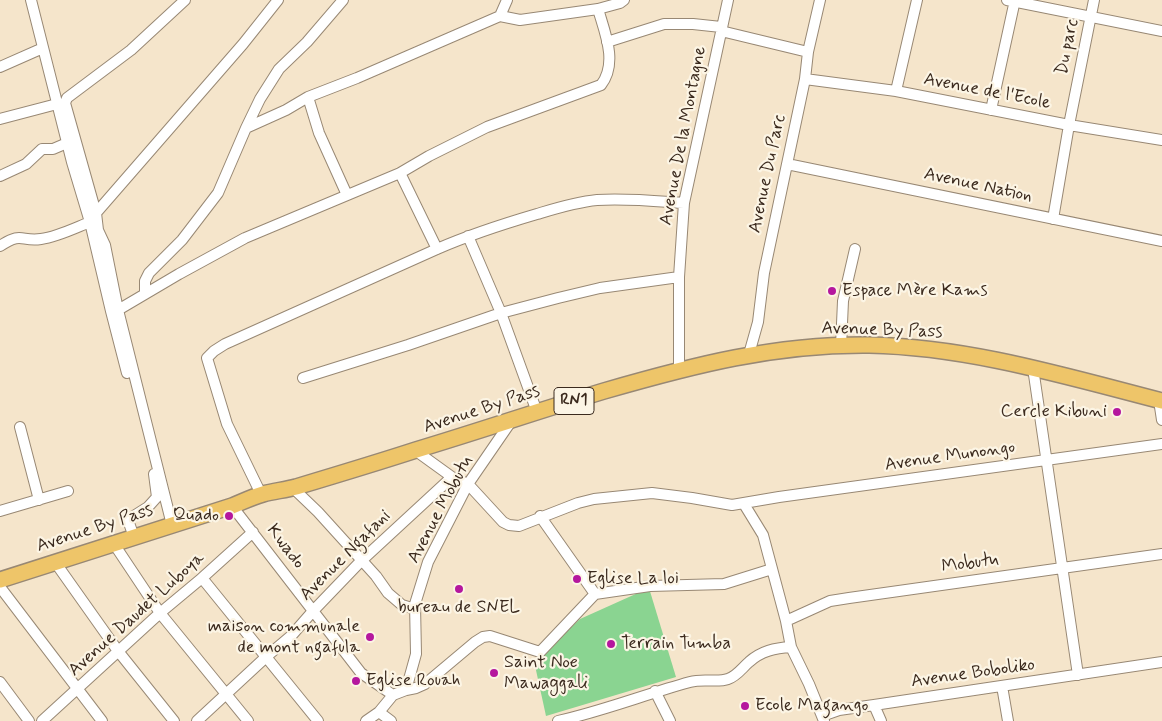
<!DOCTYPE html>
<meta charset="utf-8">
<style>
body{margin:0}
canvas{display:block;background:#f5e5cb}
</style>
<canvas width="1162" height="721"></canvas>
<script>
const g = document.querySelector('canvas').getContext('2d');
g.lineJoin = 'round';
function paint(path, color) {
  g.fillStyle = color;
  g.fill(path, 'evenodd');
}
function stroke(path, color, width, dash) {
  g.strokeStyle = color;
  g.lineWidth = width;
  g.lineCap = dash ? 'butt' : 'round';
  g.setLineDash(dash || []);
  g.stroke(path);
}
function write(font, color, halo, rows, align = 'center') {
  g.font = font + ' Mynerve,sans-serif';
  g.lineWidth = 4.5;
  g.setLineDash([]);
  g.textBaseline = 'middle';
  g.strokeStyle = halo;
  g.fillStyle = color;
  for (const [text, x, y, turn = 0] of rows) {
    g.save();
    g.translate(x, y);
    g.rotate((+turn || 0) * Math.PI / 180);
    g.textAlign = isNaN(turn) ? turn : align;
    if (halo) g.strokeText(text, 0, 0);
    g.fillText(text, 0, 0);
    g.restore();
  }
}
paint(new Path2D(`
 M 649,588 L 676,677 L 546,716 L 534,661 L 580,619 Z`), '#8ad491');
const minor = new Path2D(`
 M 31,0 L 72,162 L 90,222 L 111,311 L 127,373
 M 1007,0 L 1162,31
 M 500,16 L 507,0
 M 721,31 L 808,52
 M 607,42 L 664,24 L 693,24 L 721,27
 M 0,67 L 43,48
 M 805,79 L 896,91 L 1069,125 L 1162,140
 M 896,91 L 917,0
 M 308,97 L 319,133 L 347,195
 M 991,110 L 1015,0
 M 0,119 L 57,104
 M 246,128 L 260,99 L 279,69 L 307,42 L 343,0
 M 787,164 L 1162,241
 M 400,173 L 437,249
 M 0,176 L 26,164 L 42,149 L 53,149 L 67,143
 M 96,213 L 243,44 L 278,0
 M 1053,219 L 1069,125 L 1094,0
 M 468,236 L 501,313 L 537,412
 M 0,246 C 23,231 20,242 41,239 C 57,237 75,228 90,222
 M 145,294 L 145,281 L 149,273 L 182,240 L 218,193 L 246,128 L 286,110 L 308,97 L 357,78 L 500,16 L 520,20 L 598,9 L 620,3 L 624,0
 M 118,310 L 179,274 L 245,238 L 400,173 L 429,156 L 487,127 L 601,85 C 618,63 605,33 598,9
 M 841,346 L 843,301 L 855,249
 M 749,354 L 758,322 L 764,273 L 805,79 L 808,52 L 820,0
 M 1033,368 L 1078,675
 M 679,369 L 679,277 L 684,203 L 728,0
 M 303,378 L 408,345 L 501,313 L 558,298 L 600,288 L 679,277
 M 1159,400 L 1162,420
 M 20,427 L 39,500
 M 416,451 L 452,477 L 468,484 L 503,522 L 509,525 L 519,526 L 578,503 L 594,499 L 652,493 L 692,498 L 732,505 L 779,497 L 1162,444
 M 293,488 L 318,512 L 376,576 L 388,593 L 402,605 L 415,609
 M 261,494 L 227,424 L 207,358 L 214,351 L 225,344 L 437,249 C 469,235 503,224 537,214 C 557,208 576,202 597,200 C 626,198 655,201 684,203
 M 744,504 L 763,535 L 786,621 L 791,647 L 809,684 L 824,721
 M 232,506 L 361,673 L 393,695
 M 0,511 L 68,491
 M 540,516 L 595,594
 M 172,525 L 118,310 L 105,245 L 98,230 L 96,213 L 65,103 L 67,98 L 131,50 L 185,0
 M 134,537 L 129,523 L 129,519 L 148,507 L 157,497 L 154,474
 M 114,544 L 160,613 L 248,721
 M 55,562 L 118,651 L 174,721
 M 202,578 L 318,721
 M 0,587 L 102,721
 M 786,621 L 830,601 L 849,598 L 1162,554
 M 0,682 L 29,721
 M 1002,686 L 1008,721
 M 406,690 L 416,688 L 425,684 L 475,642 L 483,637 L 490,636 L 540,652 L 595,594 L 650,586 L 724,584 L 772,569
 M 655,691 L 670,721
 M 874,705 L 881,721
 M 379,712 L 391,721
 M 822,716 L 839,710 L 874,705 L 1162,662
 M 42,721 L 160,613 L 202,578 L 253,532
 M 197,721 L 266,657 L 292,635 L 313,611 L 361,561 L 452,477
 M 366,721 L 379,712 L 393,695 L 406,690 L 416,654 L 415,604 L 428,562 L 468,484 L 512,420
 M 558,721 C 603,711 646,694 690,682 C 704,678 717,683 728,679 C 737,676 742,668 749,662 C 761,651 775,648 791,647`);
const highway = new Path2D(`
 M 0,580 L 232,506 C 242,502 252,497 263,494 C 274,491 285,490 296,487 C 336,475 376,463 416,450 C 479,431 541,410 604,391 C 694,365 775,344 869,345 C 969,347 1065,376 1162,401`);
stroke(minor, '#988874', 12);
stroke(highway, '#988874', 18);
stroke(minor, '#fff', 10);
stroke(highway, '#eec569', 15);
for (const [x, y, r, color] of [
 [832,291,5,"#b5179e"],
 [1117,412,5,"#b5179e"],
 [229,516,5,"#b5179e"],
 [577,579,5,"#b5179e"],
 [459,589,5,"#b5179e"],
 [370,637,5,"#b5179e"],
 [611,644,5,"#b5179e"],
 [494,673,5,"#b5179e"],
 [356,681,5,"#b5179e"],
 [745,706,5,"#b5179e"]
]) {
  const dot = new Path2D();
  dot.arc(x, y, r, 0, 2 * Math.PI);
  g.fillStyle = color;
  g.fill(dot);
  stroke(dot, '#fcf5e5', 2);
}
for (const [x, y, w] of [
 [574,401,40]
]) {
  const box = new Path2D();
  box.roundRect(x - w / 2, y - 13.5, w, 27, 4);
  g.fillStyle = '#fcf5e5';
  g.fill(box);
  stroke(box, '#3b2a1e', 1);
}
write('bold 16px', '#3b2a1e', null, [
 ["RN1",574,401]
]);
write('18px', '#3b2a1e', '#fcf5e5', [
 ["Du parc",1068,47,-79],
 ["Avenue de l'Ecole",987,92,11],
 ["Avenue De la Montagne",684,136,-79],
 ["Avenue Du Parc",768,174,-78],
 ["Avenue Nation",978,186,12],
 ["Avenue By Pass",882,331,2],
 ["Avenue By Pass",482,410,-18],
 ["Avenue Munongo",950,457,-8],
 ["Avenue Mobutu",441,510,-62],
 ["Avenue By Pass",95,529,-18],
 ["Kwado",285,547,53],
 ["Avenue Ngafani",346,556,-45],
 ["Mobutu",970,564,-8],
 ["Avenue Daudet Luboya",137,615,-42],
 ["Avenue Boboliko",973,674,-8]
]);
write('18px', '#3b2a1e', '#fcf5e5', [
 ["Espace Mère Kams",842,291],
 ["Cercle Kibuni",1107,412,"right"],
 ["Quado",219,516,"right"],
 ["Eglise La loi",587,579],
 ["bureau de SNEL",459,608,"center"],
 ["maison communale",360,627,"right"],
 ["de mont ngafula",360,648,"right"],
 ["Terrain Tumba",621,644],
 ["Saint Noe",504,663],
 ["Mawaggali",504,684],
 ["Eglise Rouah",366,681],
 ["Ecole Magango",755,706]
], 'left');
</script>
